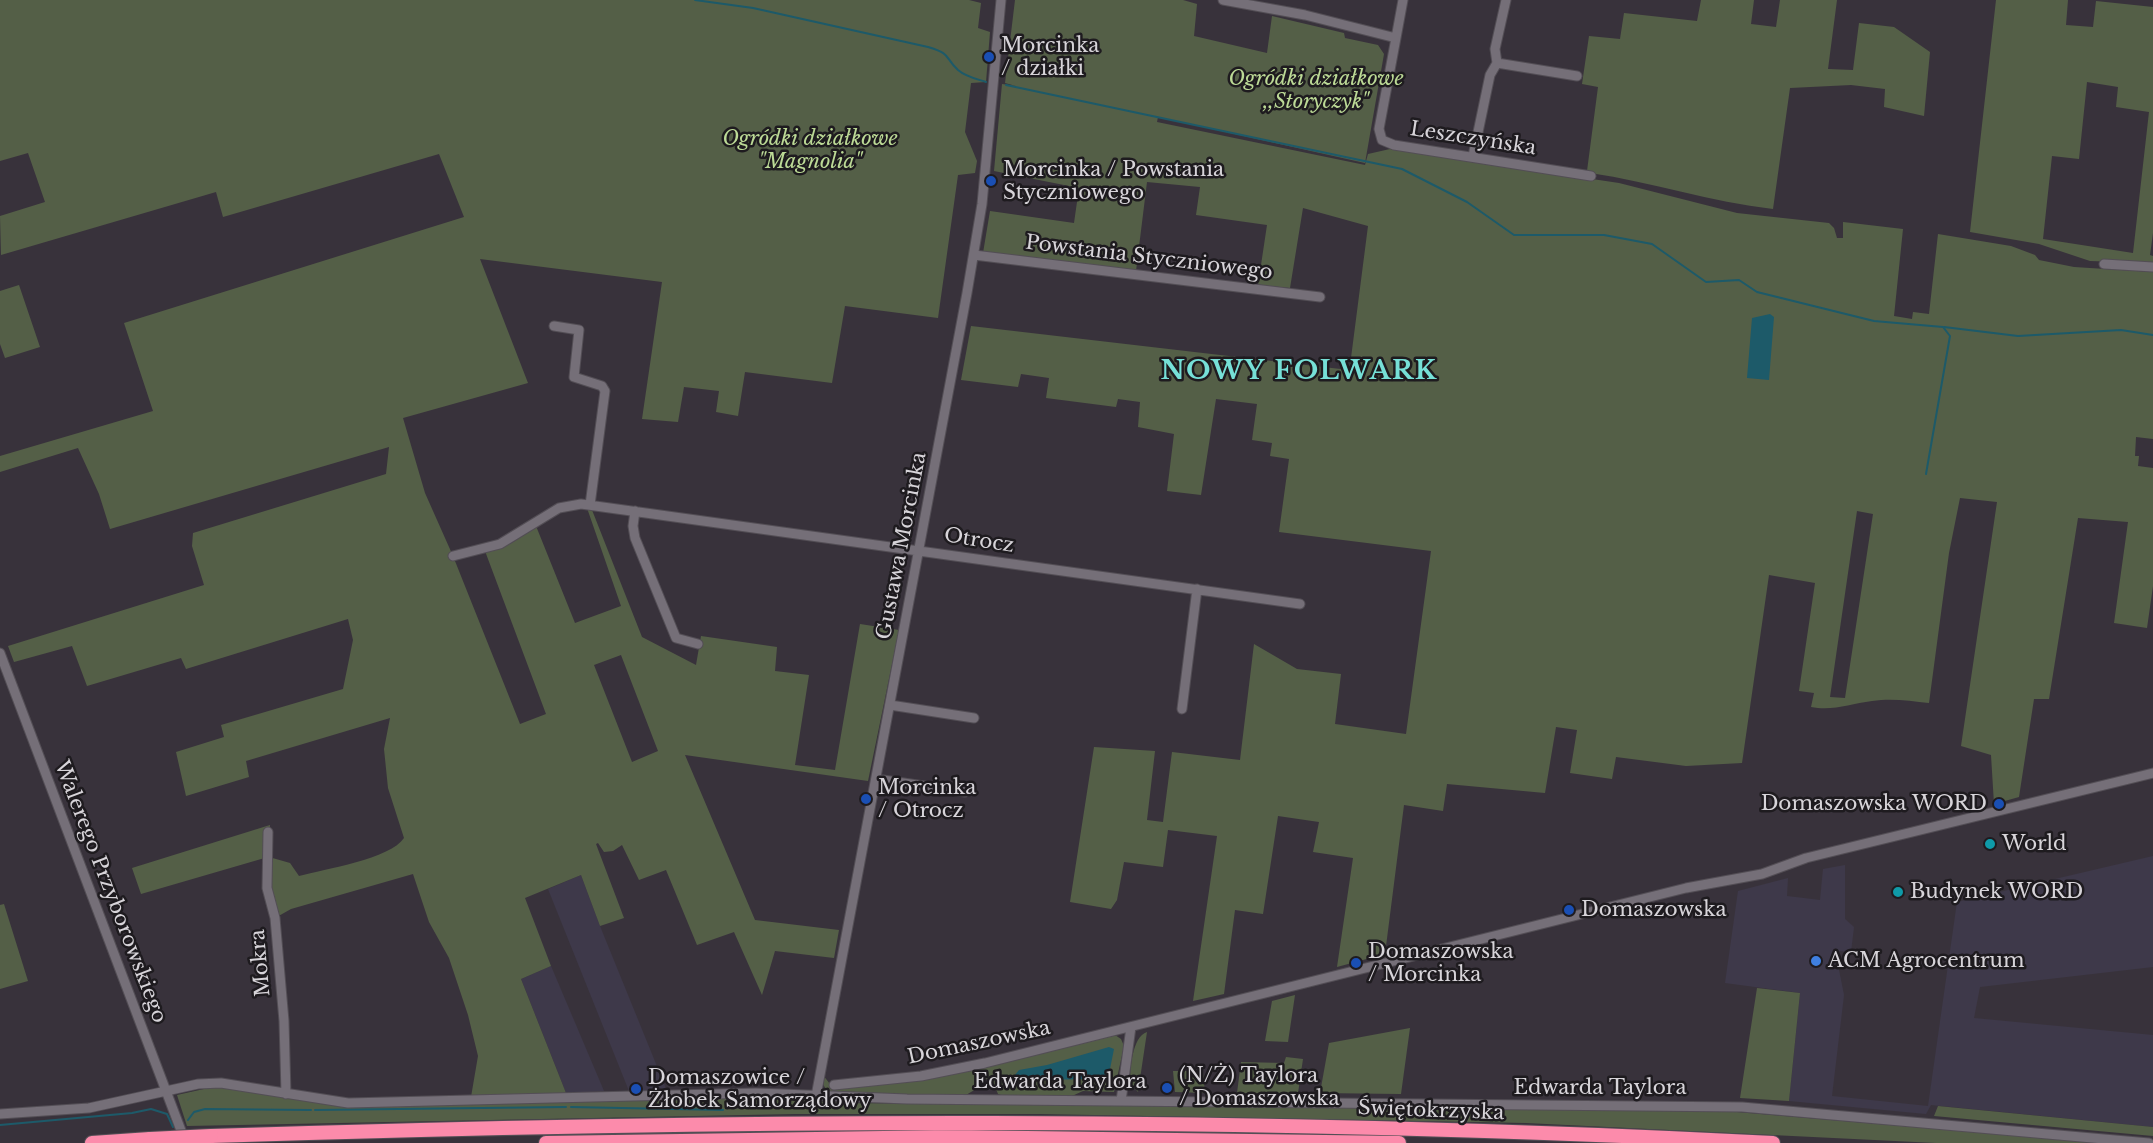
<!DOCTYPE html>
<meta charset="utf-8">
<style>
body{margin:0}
canvas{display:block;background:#38323b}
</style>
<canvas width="2153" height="1143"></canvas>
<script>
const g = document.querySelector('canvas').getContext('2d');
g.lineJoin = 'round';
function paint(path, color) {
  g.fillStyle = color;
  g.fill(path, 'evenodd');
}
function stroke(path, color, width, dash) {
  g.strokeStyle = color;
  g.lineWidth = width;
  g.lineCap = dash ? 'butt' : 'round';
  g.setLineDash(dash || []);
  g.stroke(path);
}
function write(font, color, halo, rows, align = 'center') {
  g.font = font + ' "Libre Baskerville",serif';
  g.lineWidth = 5;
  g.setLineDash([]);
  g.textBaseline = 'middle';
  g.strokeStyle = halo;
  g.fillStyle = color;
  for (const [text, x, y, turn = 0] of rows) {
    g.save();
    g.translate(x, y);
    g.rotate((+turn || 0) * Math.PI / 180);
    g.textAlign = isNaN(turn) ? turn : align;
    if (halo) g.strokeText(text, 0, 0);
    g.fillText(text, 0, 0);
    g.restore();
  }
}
paint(new Path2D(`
 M 2153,856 L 2153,967 L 1980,987 L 1974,1018 L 2153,1035 L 2153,1127 L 1931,1105 L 1926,1114 L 1789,1101 L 1800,993 L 1725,983 L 1738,891 L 1788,878 L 1787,896 L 1820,900 L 1823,869 L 1845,865 L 1845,919 L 1854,927 L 1851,952 L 1839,951 L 1836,955 L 1844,995 L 1832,1096 L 1928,1106 L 1957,902 Z
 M 581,875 L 602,931 L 667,1091 L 629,1091 L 548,889 Z
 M 551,966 L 604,1091 L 566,1093 L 521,979 Z`), '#3e394a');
paint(new Path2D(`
 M 0,0 L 969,0 L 981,3 L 978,28 L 990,32 L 986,82 L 971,83 L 965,132 L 977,161 L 975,173 L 958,175 L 938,318 L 845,306 L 832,383 L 745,372 L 738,416 L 716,412 L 719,391 L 684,387 L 678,422 L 642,419 L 662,282 L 480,259 L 528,383 L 403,418 L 425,493 L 453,556 L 520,724 L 546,714 L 485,551 C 506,549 519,539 536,526 L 575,623 L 621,606 L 587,508 L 592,510 L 642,637 L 696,665 L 701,636 L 777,647 L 775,671 L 809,675 L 795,765 L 835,770 L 860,624 L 899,630 L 868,781 L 685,755 L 755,920 L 839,930 L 834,958 L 775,951 L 762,995 L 734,932 L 697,945 L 666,870 L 639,880 L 622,845 L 613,851 L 604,852 L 598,843 L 596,844 L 624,918 L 600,926 L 581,875 L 525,898 L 551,966 L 521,979 L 566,1093 L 471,1097 L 478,1056 L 468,1015 L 449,958 L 429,922 L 413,874 L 291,909 L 275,918 L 272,912 L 268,857 L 141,894 L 132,868 L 270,825 L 269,857 L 290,863 L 299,876 C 325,869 390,859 404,838 L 388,788 L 384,749 L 390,718 L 246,761 L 249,777 L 186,796 L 176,752 L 224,737 L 221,725 L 343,689 L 353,640 L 348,619 L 186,669 L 181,658 L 87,686 L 72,646 L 14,662 L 8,646 L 204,585 L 192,546 L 193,533 L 386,474 L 389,447 L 110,529 L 99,494 L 78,448 L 0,472 L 0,456 L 153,411 L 124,323 L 464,217 L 439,154 L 223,217 L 216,192 L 1,255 L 0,216 L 45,202 L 28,153 L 0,161 ZM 621,655 L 658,751 L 632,762 L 594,665 Z
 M 1015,0 L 1183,0 L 1197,4 L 1194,36 L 1267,53 L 1272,16 L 1344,33 L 1345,38 L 1378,45 L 1384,54 L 1365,163 L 1158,117 L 1157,122 L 1365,165 L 1368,154 L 1390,149 L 1619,183 L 1737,213 L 1829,223 L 1834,228 L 1837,238 L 1843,238 L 1843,222 L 1903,229 L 1894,316 L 1912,319 L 1913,312 L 1929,314 L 1938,234 L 2011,246 L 2035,255 L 2039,260 L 2074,267 L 2153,272 L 2153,439 L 2136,437 L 2135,456 L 2139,456 L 2138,466 L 2153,468 L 2153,586 L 2147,628 L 2114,623 L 2128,522 L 2078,518 L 2049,699 L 2034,699 L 2019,797 L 1994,804 L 1991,755 L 1961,746 L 1997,502 L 1960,498 L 1949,553 L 1929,703 C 1910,701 1892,698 1872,701 C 1850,704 1833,711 1811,707 L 1814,693 L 1799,691 L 1815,583 L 1769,575 L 1742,763 L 1686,766 L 1616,757 L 1612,779 L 1570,773 L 1577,730 L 1556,727 L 1545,793 L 1447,784 L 1443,811 L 1404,805 L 1385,954 L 1337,967 L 1353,858 L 1313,852 L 1319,822 L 1278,816 L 1263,914 L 1235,910 L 1224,994 L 1193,1001 L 1217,836 L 1168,830 L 1163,867 L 1124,862 L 1117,900 L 1111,909 L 1070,902 L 1094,747 L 1155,751 L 1147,820 L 1163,822 L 1172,752 L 1240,760 L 1254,644 L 1297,669 L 1341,674 L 1335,724 L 1406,734 L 1431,551 L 1279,532 L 1289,459 L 1270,456 L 1272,443 L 1252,440 L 1257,404 L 1216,399 L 1201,495 L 1167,491 L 1174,434 L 1138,427 L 1140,402 L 1118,399 L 1116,407 L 1046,398 L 1049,378 L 1021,374 L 1018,387 L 961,380 L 971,326 L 1349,370 L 1351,358 L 1368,226 L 1303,208 L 1290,288 L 1258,285 L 1267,225 L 1196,215 L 1200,187 L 1147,182 L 1136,271 L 983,253 L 990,211 L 1074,223 L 1079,188 L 994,171 L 1002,84 L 1016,86 L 1005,83 ZM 1857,511 L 1873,514 L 1845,698 L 1830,697 Z
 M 1701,0 L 1754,0 L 1751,24 L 1776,27 L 1780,0 L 1837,0 L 1828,69 L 1853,70 L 1859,23 L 1894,27 L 1930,52 L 1924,116 L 1884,107 L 1885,89 L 1851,85 L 1790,88 L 1773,209 C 1711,202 1652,182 1590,173 L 1592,172 L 1587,171 L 1598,87 L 1582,84 L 1589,36 L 1620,39 L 1624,13 L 1697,21 Z
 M 1996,0 L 2068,0 L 2066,25 L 2093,27 L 2096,1 L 2153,7 L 2153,233 L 2150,255 L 2153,256 L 2153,263 L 2090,261 L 2039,244 L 1970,232 ZM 2087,82 L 2118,87 L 2116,107 L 2149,112 L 2133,253 L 2043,239 L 2052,156 L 2079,159 Z
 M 19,285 L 40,347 L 5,358 L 0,344 L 0,291 Z
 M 4,904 L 28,981 L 0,989 L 0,905 Z
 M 1757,988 L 1800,993 L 1789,1101 L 1740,1098 Z
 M 1295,995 L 1288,1042 L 1265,1041 L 1272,1001 Z
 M 1410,1028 L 1401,1094 L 1320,1093 L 1329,1043 Z
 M 1147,1032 L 1138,1092 L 1130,1083 C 1130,1069 1132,1037 1147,1032 Z
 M 1115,1035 L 1121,1039 L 1124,1046 L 1114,1092 L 1083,1091 L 1072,1096 L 1004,1096 L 998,1094 L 992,1079 L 977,1079 L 976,1089 L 966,1095 C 944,1095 842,1098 829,1091 C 823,1088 822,1081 823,1075 L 833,1088 L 1003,1063 Z
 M 1286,1057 L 1303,1059 L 1298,1093 L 1237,1093 L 1241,1062 L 1284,1063 Z
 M 1173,1071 L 1203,1071 L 1205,1093 L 1175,1092 Z
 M 213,1087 C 261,1088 308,1105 356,1107 L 725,1097 L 730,1109 L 745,1108 L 749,1101 L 756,1097 L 842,1103 L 1725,1111 L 2102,1143 L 1936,1143 L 1526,1123 L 1040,1114 L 795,1114 L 187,1126 L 177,1095 Z
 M 1938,1106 L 2153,1127 L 2153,1136 L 1934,1116 Z`), '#545f47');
paint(new Path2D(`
 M 1770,314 L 1774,317 L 1769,380 L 1747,378 L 1752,318 Z
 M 1109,1047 L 1114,1049 L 1108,1079 L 1023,1080 L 1014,1076 L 1019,1070 L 1047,1065 Z`), '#1d5a69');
stroke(new Path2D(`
 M 695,0 L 753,8 L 928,47 C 952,54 944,57 958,70 C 966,77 977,79 986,82
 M 1006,85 L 1402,169 L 1467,202 L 1514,235 L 1604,235 L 1652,244 L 1706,282 L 1739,280 L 1757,292 L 1874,321 L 1943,327 L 1950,336 L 1926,474
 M 1944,327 L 2018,336 L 2121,330 L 2153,335
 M 571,1107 L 723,1110
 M 315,1110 L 566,1107
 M 188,1120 L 194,1112 L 205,1109 L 311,1110
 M 0,1125 L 132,1113 L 151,1109 L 167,1114 L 173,1127`), '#1d5a69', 2);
const minor = new Path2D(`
 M 1223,0 L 1305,15 L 1396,38 L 1403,0
 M 1396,38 L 1379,129 L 1382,140 L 1394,145 L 1591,176
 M 1497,63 L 1495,49 L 1506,0
 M 1473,156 L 1490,75 L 1497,63 L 1577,76
 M 974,255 L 1320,297
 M 2104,264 L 2153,267
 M 554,326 L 579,330 L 574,377 L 602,386 L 605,391 L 590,505
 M 635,511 L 633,526 L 635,538 L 676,638 L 698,644
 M 453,556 L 500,544 L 559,508 L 581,504 L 1300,604
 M 0,653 L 185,1141
 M 890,705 L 974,718
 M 1182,709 L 1197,589
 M 876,779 L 965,792
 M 268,832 L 267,888 L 275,918 L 284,1021 L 286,1094
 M 834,1085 L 921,1076 L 985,1063 L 1686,888 L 1762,874 L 1806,858 L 2153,773
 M 816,1096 L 967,293 L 982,204 L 1001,0
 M 1121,1101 L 1131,1027
 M 0,1114 L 89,1108 L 198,1084 L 221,1083 L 348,1103 L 756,1093 L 907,1099 L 1742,1107 L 2149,1143`);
const highway = new Path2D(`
 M 211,1136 C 731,1119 1253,1116 1773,1143
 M 92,1143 L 150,1139
 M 546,1143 L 952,1137 L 1399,1143`);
stroke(minor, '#534e55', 11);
stroke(highway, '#534e55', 16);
stroke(minor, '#756f78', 9);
stroke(highway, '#fc8bab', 14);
const highwayBridge = new Path2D(`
 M 150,1139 L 211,1136`);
stroke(highwayBridge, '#534e55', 16, []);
stroke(highwayBridge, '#fc8bab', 14);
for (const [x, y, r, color] of [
 [989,57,6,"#1a4fb4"],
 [991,181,6,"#1a4fb4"],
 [866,799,6,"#1a4fb4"],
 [1999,804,6,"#1a4fb4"],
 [1990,844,6,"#0f9aa8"],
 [1898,892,6,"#0f9aa8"],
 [1569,910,6,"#1a4fb4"],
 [1816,961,6,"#3f7fe0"],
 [1356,963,6,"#1a4fb4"],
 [1167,1088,6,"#1a4fb4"],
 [636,1089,6,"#1a4fb4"]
]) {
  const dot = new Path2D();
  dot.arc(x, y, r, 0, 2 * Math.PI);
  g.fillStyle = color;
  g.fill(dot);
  stroke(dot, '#1e1b1f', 2);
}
write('20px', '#d7d4d9', '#1e1b1f', [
 ["Morcinka",1001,46],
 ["/ działki",1001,69],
 ["Morcinka / Powstania",1003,170],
 ["Styczniowego",1003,193],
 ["Morcinka",878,788],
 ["/ Otrocz",878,811],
 ["Domaszowska WORD",1987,804,"right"],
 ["World",2002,844],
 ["Budynek WORD",1910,892],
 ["Domaszowska",1581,910],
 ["Domaszowska",1368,952],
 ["/ Morcinka",1368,975],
 ["ACM Agrocentrum",1828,961],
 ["(N/Ż) Taylora",1179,1076],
 ["/ Domaszowska",1179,1099],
 ["Domaszowice /",648,1078],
 ["Żłobek Samorządowy",648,1101]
], 'left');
write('italic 20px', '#bcda96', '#1e1b1f', [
 ["Ogródki działkowe",1316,79],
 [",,Storyczyk\"",1316,102],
 ["Ogródki działkowe",810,139],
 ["\"Magnolia\"",810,162]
]);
write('20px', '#d7d4d9', '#1e1b1f', [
 ["Leszczyńska",1473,139,9],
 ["Powstania Styczniowego",1149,258,7],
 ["Otrocz",979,541,9],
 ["Gustawa Morcinka",902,546,-79],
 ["Walerego Przyborowskiego",110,892,69],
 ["Mokra",261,963,-95],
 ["Domaszowska",979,1043,-12],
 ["Edwarda Taylora",1060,1082],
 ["Edwarda Taylora",1600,1088],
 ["Świętokrzyska",1431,1111,2]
]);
g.letterSpacing = '1.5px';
write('bold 26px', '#76e0d7', '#1e1b1f', [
 ["NOWY FOLWARK",1299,372]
]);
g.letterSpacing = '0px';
</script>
